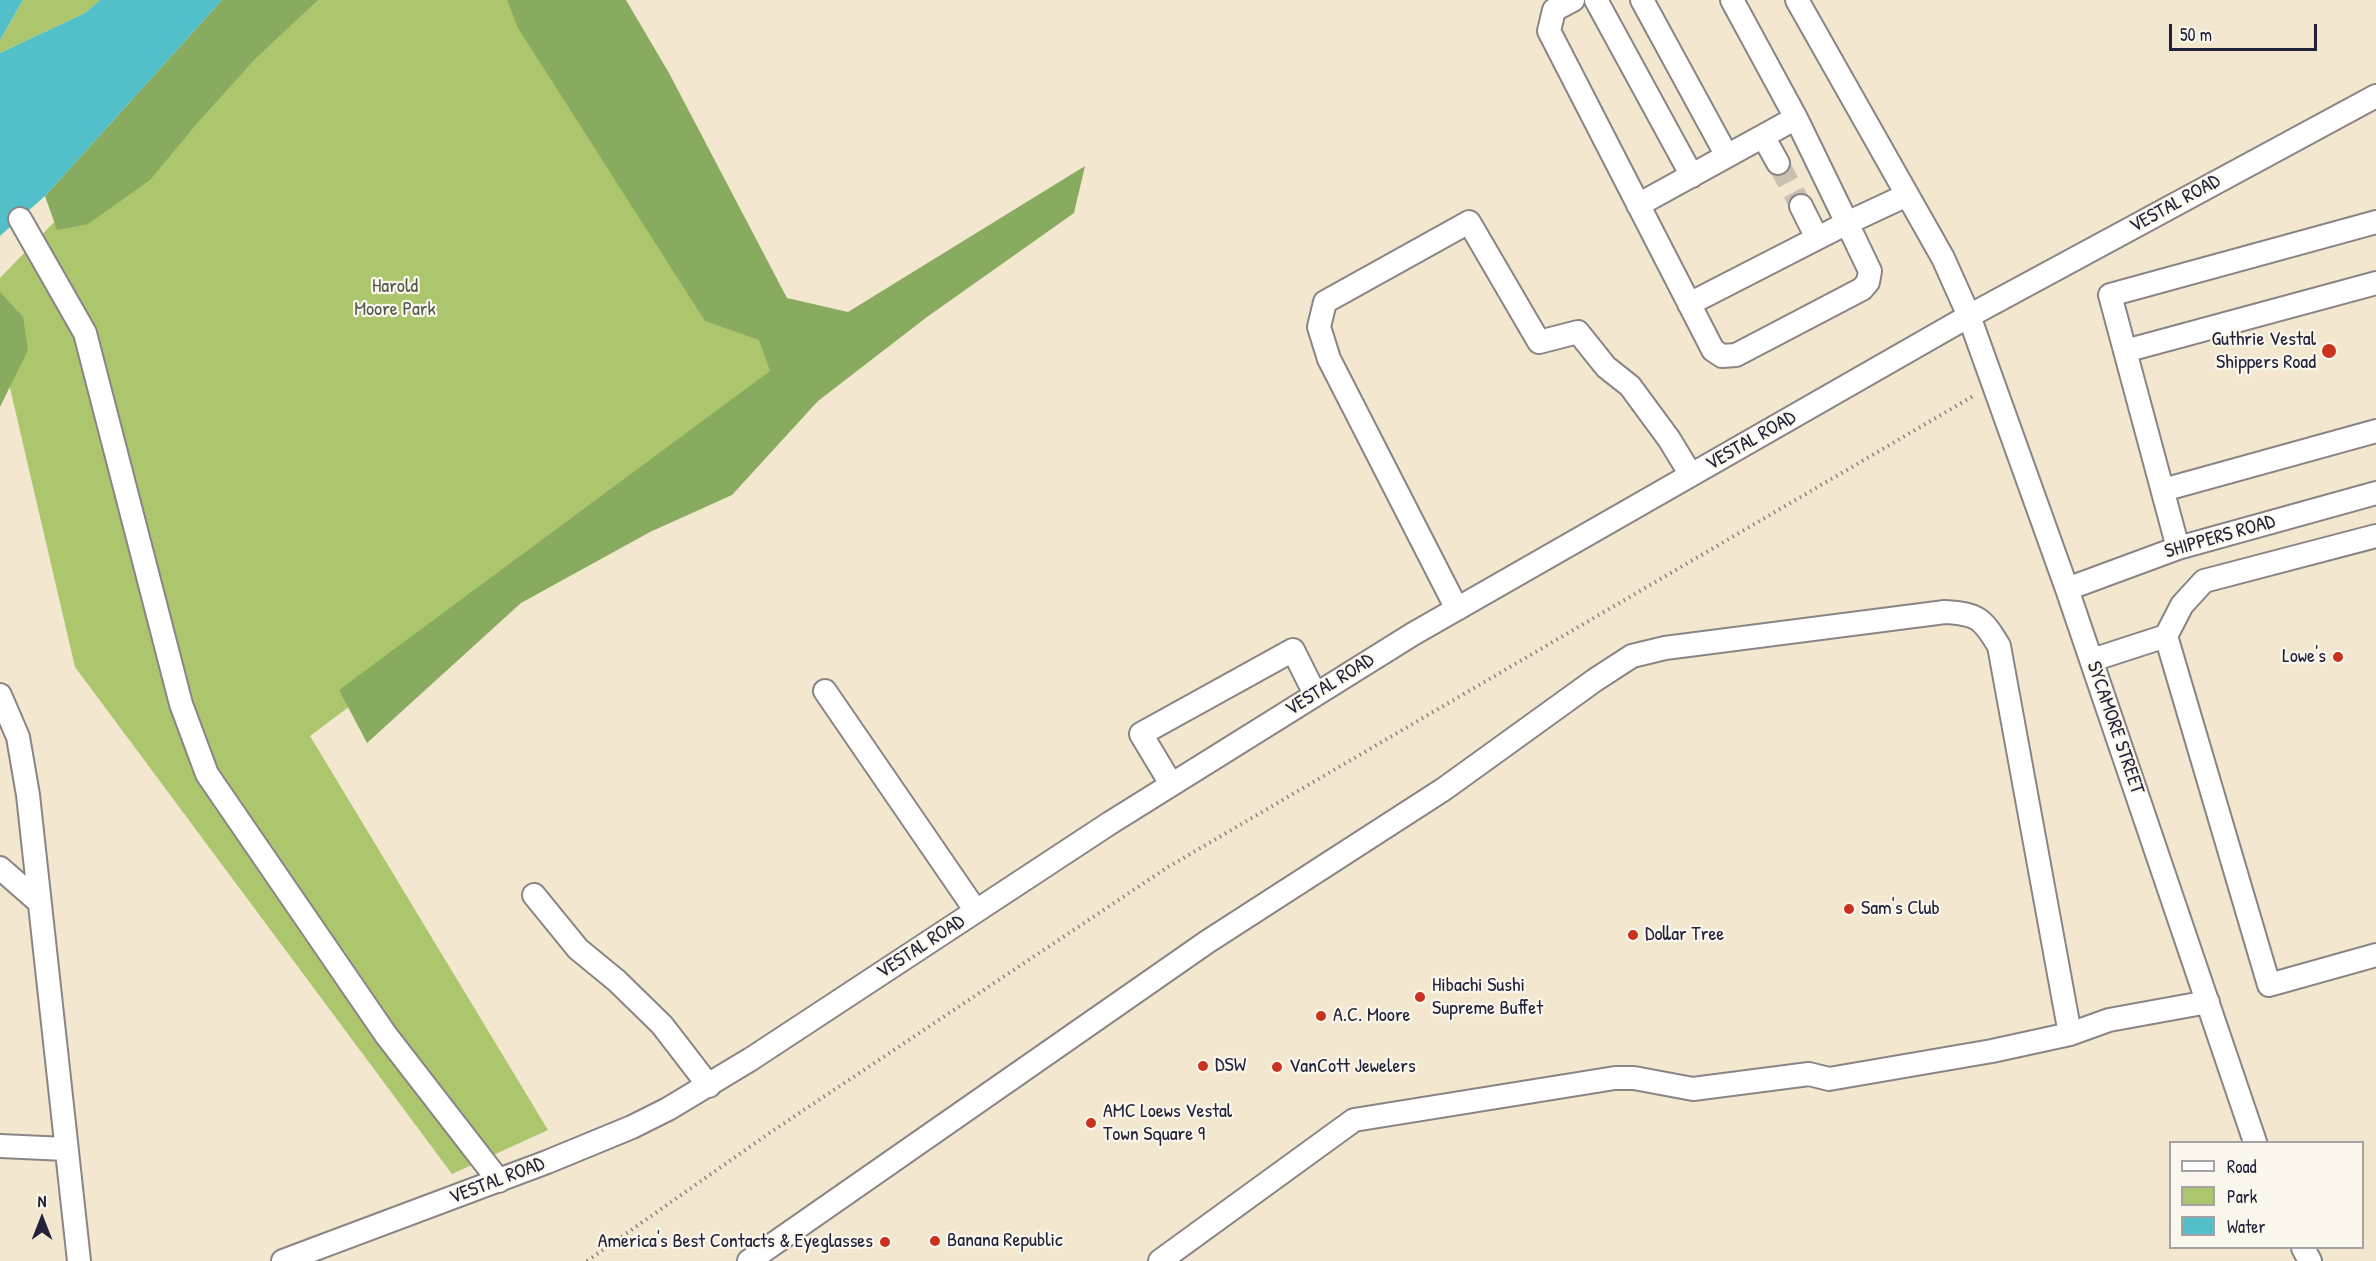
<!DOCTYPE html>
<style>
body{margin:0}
#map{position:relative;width:2376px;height:1261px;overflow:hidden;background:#f4e7cf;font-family:"Patrick Hand",sans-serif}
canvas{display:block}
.legend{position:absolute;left:2169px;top:1141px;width:195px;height:108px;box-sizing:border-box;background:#fbf7ec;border:2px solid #a4a2a5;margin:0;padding:8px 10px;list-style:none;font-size:18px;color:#22223b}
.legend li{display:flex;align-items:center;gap:12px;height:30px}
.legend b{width:30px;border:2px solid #a4a2a5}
.north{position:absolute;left:12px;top:1189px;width:60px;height:60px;-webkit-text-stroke:4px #fbf7ec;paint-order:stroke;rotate:0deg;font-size:16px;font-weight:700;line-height:24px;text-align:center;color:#22223b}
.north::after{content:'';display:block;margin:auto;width:21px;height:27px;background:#22223b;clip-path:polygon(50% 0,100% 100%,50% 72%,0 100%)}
.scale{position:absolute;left:2169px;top:24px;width:148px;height:27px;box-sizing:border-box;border:3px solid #22223b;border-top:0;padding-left:8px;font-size:18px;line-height:21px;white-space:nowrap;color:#22223b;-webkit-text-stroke:4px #fbf7ec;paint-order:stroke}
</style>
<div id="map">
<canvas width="2376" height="1261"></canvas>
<ul class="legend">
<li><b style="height:8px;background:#fff"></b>Road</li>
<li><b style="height:16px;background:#abc66c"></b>Park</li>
<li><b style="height:16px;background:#53c0c9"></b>Water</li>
</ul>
<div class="north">N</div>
<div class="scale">50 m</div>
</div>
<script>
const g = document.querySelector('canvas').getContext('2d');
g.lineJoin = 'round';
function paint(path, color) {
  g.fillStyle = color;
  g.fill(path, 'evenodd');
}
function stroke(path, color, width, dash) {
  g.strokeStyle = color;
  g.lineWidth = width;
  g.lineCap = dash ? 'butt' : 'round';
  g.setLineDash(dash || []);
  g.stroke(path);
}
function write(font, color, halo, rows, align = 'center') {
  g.font = font + ' "Patrick Hand",sans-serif';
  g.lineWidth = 4.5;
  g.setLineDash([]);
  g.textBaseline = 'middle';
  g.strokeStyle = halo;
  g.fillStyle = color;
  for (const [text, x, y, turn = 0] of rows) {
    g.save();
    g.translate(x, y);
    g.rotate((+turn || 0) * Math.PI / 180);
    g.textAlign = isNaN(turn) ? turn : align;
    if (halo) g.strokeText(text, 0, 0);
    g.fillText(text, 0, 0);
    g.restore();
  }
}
paint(new Path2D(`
 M 23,0 L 100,0 L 85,13 L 0,53 L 0,40 Z
 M 269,0 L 545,0 L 814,358 L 310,736 L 548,1130 L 452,1174 L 75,667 L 0,345 L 0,278 Z`), '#abc66c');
paint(new Path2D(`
 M 222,0 L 318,0 L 255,59 L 199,121 L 150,180 L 88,224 L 57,230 L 45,196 Z
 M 507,0 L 626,0 L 669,73 L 787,298 L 848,312 L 1085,166 L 1074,213 L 927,317 L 818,401 L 732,495 L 650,532 L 521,603 L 367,743 L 339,690 L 770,371 L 759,340 L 705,321 L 518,28 Z
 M 0,292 L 23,317 L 28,350 L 0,407 Z`), '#88ab60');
paint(new Path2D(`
 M 0,0 L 23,0 L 0,40 Z
 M 100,0 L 222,0 L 45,196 L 0,236 L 0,53 L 85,13 Z`), '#53c0c9');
stroke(new Path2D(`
 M 1778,163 L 1801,206`), '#cac0b1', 22, [22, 11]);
const minor = new Path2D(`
 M 1573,0 L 1554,10 L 1549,31 L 1713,350 L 1722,356 L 1736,355 L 1862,289 L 1868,282 L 1870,271 L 1847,223 L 1907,195
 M 1596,0 L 1692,176
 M 1642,0 L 1727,156
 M 1797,0 L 1943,258 L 1969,316 L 2067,589 L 2255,1142
 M 1763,136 L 1778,163
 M 1638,205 L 1796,118
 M 1801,206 L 1817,238
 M 20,219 L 85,333 L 181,704 L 207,774 L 386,1035 L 499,1181
 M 1689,304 L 1847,223 L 1796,118 L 1732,0
 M 2125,351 L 2376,283
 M 2163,490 L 2376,431
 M 2178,548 L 2110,295 L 2376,222
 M 2067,589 L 2178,548 L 2376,493
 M 1457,609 L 1329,359 L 1319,327 L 1325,302 L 1469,222 L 1539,342 L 1578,332 L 1606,367 L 1630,386 L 1669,439 L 1691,475
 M 2166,636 L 2182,605 L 2204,581 L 2376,536
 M 2092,660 L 2166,636 L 2269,985 L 2376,955
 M 825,691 L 976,911
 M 0,695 L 18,737 L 28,795 L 79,1261
 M 1171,784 L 1141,734 L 1293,650 L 1315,694
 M 0,868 L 39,902
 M 534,895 L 578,949 L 617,981 L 662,1025 L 709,1086
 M 0,1146 L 66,1149
 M 2303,1248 L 2310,1261
 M 283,1261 L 547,1162 L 632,1127 L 668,1109 L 751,1059 L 1110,823 L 1413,634 L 1969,316 L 2376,96
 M 749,1261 L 1207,942 L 1444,789 L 1595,680 L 1632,656 L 1665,648 L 1945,612 C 1978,614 1982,618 1999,646 L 2070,1034
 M 1160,1261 L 1354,1120 L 1615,1078 L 1634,1078 L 1693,1089 L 1809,1074 L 1829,1079 L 1992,1051 L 2070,1034 L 2109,1020 L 2208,1002`);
stroke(minor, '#8b8485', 26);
stroke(new Path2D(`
 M 587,1261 L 768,1134 L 1168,867 L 1975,395`), '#8b8485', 4, [1.5, 4.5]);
stroke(minor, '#fff', 22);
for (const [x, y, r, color] of [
 [2329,351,8,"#c8321e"],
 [2338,657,6,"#c8321e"],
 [1849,909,6,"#c8321e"],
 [1633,935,6,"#c8321e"],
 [1420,997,6,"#c8321e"],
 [1321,1016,6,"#c8321e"],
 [1203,1066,6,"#c8321e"],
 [1277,1067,6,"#c8321e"],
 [1091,1123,6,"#c8321e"],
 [935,1241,6,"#c8321e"],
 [885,1242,6,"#c8321e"]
]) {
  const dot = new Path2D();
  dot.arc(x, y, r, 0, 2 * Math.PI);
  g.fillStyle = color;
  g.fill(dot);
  stroke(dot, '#fbf7ec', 2);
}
write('20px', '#22223b', '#fbf7ec', [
 ["VESTAL ROAD",2175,204,-29],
 ["VESTAL ROAD",1751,441,-30],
 ["SHIPPERS ROAD",2220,537,-16],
 ["VESTAL ROAD",1330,685,-32],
 ["SYCAMORE STREET",2115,728,71],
 ["VESTAL ROAD",921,947,-33],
 ["VESTAL ROAD",497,1181,-21]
]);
write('20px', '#525b4c', '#fbf7ec', [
 ["Harold",395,287],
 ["Moore Park",395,310]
]);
write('20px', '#22223b', '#fbf7ec', [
 ["Guthrie Vestal",2316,340,"right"],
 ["Shippers Road",2316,363,"right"],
 ["Lowe's",2326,657,"right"],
 ["Sam's Club",1861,909],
 ["Dollar Tree",1645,935],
 ["Hibachi Sushi",1432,986],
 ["Supreme Buffet",1432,1009],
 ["A.C. Moore",1333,1016],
 ["DSW",1215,1066],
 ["VanCott Jewelers",1289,1067],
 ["AMC Loews Vestal",1103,1112],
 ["Town Square 9",1103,1135],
 ["Banana Republic",947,1241],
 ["America's Best Contacts & Eyeglasses",873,1242,"right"]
], 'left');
</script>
